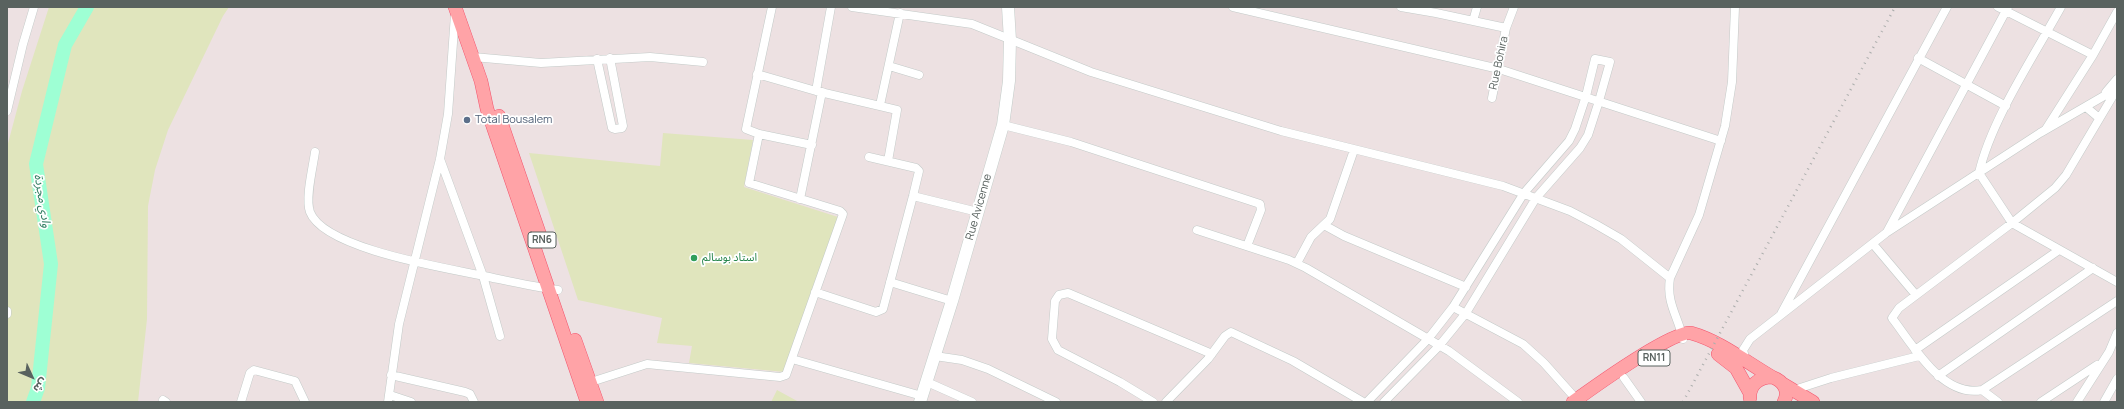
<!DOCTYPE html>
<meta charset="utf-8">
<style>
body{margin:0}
#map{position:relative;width:2124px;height:409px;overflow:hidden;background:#ede1e2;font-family:Manrope,"Noto Sans Arabic",sans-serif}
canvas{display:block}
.frame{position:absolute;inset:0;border:8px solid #59625f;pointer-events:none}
.north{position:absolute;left:12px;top:357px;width:40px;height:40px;-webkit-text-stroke:3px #fff;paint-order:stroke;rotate:134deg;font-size:11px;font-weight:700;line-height:16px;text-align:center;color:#59625f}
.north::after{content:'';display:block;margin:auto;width:14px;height:18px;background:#59625f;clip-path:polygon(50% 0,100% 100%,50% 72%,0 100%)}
</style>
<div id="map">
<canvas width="2124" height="409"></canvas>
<div class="frame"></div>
<div class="north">ش</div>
</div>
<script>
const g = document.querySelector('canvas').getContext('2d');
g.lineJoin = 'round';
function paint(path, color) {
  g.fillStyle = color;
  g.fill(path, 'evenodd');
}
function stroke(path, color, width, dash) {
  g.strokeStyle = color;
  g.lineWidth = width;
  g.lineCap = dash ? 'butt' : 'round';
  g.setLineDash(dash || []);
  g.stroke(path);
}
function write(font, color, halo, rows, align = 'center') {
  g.font = font + ' Manrope,"Noto Sans Arabic",sans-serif';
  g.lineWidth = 3.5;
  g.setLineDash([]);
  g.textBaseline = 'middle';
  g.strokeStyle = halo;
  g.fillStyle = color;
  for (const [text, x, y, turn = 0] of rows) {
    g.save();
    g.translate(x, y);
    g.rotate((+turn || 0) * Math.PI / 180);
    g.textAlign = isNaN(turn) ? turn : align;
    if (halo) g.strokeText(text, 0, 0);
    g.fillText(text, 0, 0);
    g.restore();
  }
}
paint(new Path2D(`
 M 49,7 L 229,7 L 223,16 L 168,130 L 155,170 L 148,206 L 147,319 L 138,402 L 7,402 L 7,147 L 22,91 Z
 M 663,133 L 753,140 L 744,187 L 838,217 L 785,372 L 689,363 L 692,346 L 657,343 L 662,318 L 578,300 L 529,153 L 660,166 Z
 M 777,390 L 799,402 L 771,402 Z`), '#e0e5bd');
stroke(new Path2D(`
 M 33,402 L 38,388 L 51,264 L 36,164 L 65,45 L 87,7`), '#9effd4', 14);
const street = new Path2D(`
 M 772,7 L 746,129 L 759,134 L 812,145
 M 852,7 L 972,24 L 1091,72 L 1281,131 L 1503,186 L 1570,211 L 1595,224 L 1621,239 L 1670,278
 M 1233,7 L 1499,69 L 1721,141
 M 1401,7 L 1436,13 L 1506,28
 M 1998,7 L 2093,55
 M 2061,7 C 2034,56 1991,120 1979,173 L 2012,223 L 2117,282
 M 1473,21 L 1477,7
 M 473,57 L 541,63 L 650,57 L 703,62
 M 1918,58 L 2006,106
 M 597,59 L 612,128 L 615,129 L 622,128 L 623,126 L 610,58
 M 889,66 L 919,75
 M 757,74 L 816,91 L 897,110 L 888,161
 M 2117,89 L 2066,175 L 2055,188 L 2012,223 L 1899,308 L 1892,318 C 1913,345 1942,398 1982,390 L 2117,301
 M 816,91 L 831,7
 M 2106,92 L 2117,79
 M 1492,98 L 1506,28 L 1514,7
 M 880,105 L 900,13
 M 2086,107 L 2099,118
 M 7,111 L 23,44 L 34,7
 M 1003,125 L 1071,142 L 1257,203 L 1260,204 L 1261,210 L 1247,246
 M 2046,129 L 2093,55 L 2117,12
 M 315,152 C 313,167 305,198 310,212 C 324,249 447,268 484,276 C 508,281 533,287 558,290
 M 440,159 L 483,276 L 500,336
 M 913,196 L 978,212
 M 800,199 L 822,92
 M 1324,225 L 1344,236 L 1466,287
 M 1197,230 L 1289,260 L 1306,268 L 1449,351 L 1518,402
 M 1887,232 L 2008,7
 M 1873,244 L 1916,295
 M 1297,263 L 1311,237 L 1330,219 L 1354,150
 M 890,282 L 952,301
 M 815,292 L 876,312 L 883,309 L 913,196 L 919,171 L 916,168 L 869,157
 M 1453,307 L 1523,344 L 1544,363 L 1577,400
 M 7,311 L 7,314
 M 1781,314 L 1947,7
 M 1683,339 C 1678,316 1666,303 1670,278 L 1699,215 L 1725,126 L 1732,82 L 1735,7
 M 1915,350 L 2059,250
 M 935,356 L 962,360 L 988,369 L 1056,402
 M 792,359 L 922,396
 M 1746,361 L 1743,350 L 1750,339 L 1886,233 L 2040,133 L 2116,89
 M 391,375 L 465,392 L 470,394 L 474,402
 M 1938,376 L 2093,268
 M 1624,378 L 1641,402
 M 591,382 L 647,364 L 780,377 L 786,375 L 843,214 L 840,211 L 749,183 L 759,134
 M 927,382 L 972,402
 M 1794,390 L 1831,378 L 1919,356
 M 1982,390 L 1998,402
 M 390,395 L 411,402
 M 163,400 L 166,402
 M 241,402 L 250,373 L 254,370 L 295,381 L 305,402
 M 388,402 L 399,324 L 440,159 L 448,114 L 455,14
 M 1153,402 L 1120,382 L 1058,350 L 1052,339 L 1055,301 L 1059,295 L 1068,293 L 1212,354
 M 1166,402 L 1208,359 L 1225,336 L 1231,332 L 1293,361 L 1363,402
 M 1367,402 L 1428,339 L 1453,307 L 1524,193 L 1569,141 L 1575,129 L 1586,96 L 1595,59 L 1610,62 L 1599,101 L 1588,135 L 1580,148 L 1536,198 L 1466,313 L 1439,346 L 1384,402
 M 2041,402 L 2097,365
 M 2077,402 L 2109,352 L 2117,333
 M 2104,402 L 2117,379`);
const secondary = new Path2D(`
 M 920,402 L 952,301 L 1003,125 L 1009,81 L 1010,40 L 1008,7`);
const primary = new Path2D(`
 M 455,7 L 481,81 L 487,109 L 587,402
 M 499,116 L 542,241
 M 575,340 L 597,402
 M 1718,354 L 1736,368 L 1750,393
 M 1783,384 L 1813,402
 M 1750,398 C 1749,385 1759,377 1772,377 C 1783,381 1790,390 1784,402
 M 1573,402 C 1591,389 1674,329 1691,333 C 1720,341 1746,362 1772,377`);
stroke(street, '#c3cac8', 9);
stroke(secondary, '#c3ccc9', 13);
stroke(primary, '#f2556e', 14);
stroke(street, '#fff', 8);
stroke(secondary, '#fff', 12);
stroke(primary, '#ffa3a7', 13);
stroke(new Path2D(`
 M 1683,402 L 1895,7`), '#acaead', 2.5, [1, 5]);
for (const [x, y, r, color] of [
 [467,120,4,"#5c6f8a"],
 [694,258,4,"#2e9e5b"]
]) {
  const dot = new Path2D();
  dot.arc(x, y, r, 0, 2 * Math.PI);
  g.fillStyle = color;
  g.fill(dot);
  stroke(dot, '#fff', 1.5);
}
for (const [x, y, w] of [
 [542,240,28],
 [1654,358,32]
]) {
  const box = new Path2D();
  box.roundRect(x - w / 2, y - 8, w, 16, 3);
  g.fillStyle = '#fff';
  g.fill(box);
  stroke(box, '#59625f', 1);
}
write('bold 10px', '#59625f', null, [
 ["RN6",542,240],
 ["RN11",1654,358]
]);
write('11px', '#59625f', '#fff', [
 ["Rue Bohira",1499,63,-78],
 ["Rue Avicenne",979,207,-74]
]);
write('11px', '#4e5e75', '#fff', [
 ["Total Bousalem",475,120]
], 'left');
write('11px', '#27864d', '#fff', [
 ["استاد بوسالم",702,258]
], 'left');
write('italic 12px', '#2e7c5f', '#fff', [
 ["وادي مجردة",42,201,81]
]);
</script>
